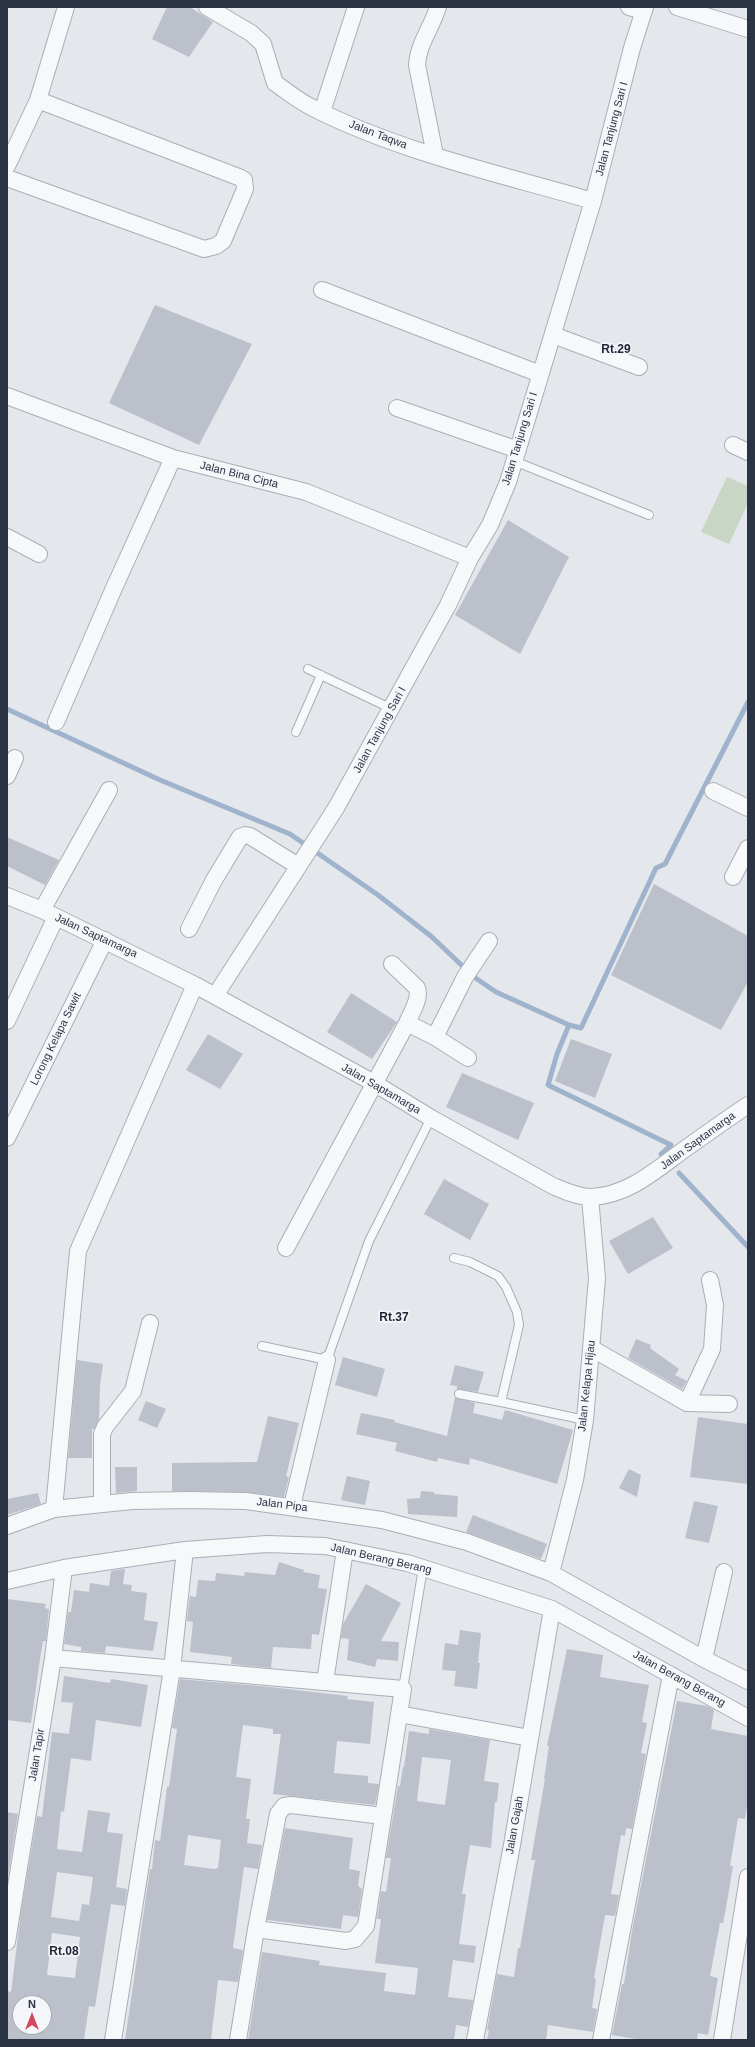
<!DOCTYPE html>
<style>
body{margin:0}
#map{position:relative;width:755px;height:2047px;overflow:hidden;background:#e4e7ec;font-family:Arial,sans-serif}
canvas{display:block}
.frame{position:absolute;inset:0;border:8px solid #2b3445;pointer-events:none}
.north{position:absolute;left:12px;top:1995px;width:40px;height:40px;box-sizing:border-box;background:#f4f6f9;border:1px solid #a4a8b1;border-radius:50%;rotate:0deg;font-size:11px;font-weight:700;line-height:16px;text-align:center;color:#2b3445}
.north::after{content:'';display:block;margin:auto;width:14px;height:18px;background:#d1495b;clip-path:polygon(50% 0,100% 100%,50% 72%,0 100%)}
</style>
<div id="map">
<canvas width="755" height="2047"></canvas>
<div class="frame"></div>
<div class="north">N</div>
</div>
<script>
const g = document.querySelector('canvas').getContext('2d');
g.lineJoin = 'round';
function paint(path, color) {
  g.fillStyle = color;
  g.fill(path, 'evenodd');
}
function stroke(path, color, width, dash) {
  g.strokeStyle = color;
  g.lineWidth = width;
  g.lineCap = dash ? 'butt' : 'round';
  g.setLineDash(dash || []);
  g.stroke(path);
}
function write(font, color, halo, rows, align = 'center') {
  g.font = font + ' Arial,sans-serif';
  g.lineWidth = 3.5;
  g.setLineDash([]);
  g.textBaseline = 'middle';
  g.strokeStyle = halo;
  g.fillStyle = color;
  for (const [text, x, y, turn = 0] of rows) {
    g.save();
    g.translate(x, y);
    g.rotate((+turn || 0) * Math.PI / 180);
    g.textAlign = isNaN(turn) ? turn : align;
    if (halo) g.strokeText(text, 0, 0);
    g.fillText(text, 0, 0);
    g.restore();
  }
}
paint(new Path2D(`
 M 727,477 L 748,486 L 748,503 L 729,544 L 701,532 Z`), '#c9d6c5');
stroke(new Path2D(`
 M 7,709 L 160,780 L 290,834 L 378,895 L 432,937 L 474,977 L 496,992 L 569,1025 L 557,1054 L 548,1085 L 671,1145 L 661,1154
 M 569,1025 L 581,1028 L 656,868 L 665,864 L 748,702
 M 679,1173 L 748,1247`), '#9fb4cc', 5);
paint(new Path2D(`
 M 167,7 L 190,7 L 213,22 L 189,57 L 152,39 Z
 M 155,305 L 252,344 L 199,445 L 109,403 Z
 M 508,520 L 569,557 L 520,654 L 455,615 Z
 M 7,837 L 59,860 L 45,885 L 7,866 Z
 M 654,884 L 748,936 L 748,982 L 721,1030 L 611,975 Z
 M 351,993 L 397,1022 L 372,1059 L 327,1032 Z
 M 208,1034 L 243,1054 L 220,1089 L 186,1070 Z
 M 571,1039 L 612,1054 L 595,1098 L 555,1081 Z
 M 462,1073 L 534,1103 L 518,1140 L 446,1107 Z
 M 444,1179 L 489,1204 L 470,1240 L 424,1214 Z
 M 653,1217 L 673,1248 L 628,1274 L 609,1241 Z
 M 636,1339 L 651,1345 L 650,1348 L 679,1369 L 675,1375 L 687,1381 L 682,1389 L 628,1358 Z
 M 343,1357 L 385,1369 L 377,1397 L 335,1385 Z
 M 77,1360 L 103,1364 L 100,1385 L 99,1420 L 94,1429 L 92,1429 L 92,1458 L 68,1458 Z
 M 455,1365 L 484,1372 L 478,1392 L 457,1389 L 457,1386 L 450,1385 Z
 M 455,1397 L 475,1403 L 473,1413 L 502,1420 L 505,1410 L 573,1430 L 557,1484 L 470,1458 L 469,1465 L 438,1458 L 437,1462 L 395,1451 L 397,1443 L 356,1434 L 361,1413 L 395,1420 L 394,1422 L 447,1436 Z
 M 146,1401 L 166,1409 L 157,1428 L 138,1420 Z
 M 268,1416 L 299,1423 L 286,1476 L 289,1477 L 284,1497 L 246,1492 L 172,1491 L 172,1463 L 257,1462 Z
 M 698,1417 L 748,1424 L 748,1484 L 690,1477 Z
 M 115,1467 L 137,1467 L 137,1491 L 116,1493 Z
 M 629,1469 L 641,1475 L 637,1497 L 619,1488 Z
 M 347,1476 L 370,1481 L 365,1505 L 341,1500 Z
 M 421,1491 L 434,1492 L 434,1494 L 458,1496 L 457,1517 L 408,1514 L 407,1499 L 420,1498 Z
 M 38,1493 L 41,1504 L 7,1515 L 7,1499 Z
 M 694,1501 L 718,1506 L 709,1543 L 685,1538 Z
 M 473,1515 L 547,1544 L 541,1559 L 466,1532 Z
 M 279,1562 L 304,1570 L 303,1572 L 320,1575 L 318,1588 L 327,1589 L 319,1635 L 312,1634 L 311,1649 L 273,1647 L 271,1668 L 231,1664 L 232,1657 L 190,1652 L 193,1622 L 187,1621 L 190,1596 L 196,1597 L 198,1580 L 215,1581 L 216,1573 L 244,1576 L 245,1572 L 275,1575 Z
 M 125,1569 L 123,1584 L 132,1585 L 131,1591 L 147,1593 L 144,1620 L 158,1622 L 153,1651 L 106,1646 L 105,1653 L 81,1651 L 81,1647 L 64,1644 L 68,1612 L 71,1612 L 74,1590 L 89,1592 L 90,1583 L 109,1586 L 111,1571 Z
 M 366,1584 L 401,1603 L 381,1641 L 399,1642 L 398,1661 L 377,1659 L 375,1667 L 347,1660 L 349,1639 L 341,1638 L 343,1624 Z
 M 7,1599 L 46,1604 L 45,1608 L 49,1609 L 46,1641 L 43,1641 L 40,1659 L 31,1723 L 7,1720 Z
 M 460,1630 L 481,1633 L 478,1663 L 480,1663 L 477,1689 L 454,1686 L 456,1671 L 442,1670 L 445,1643 L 458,1645 Z
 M 567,1649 L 603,1655 L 600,1677 L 649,1685 L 642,1722 L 647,1723 L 641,1753 L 646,1754 L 632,1829 L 626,1828 L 625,1836 L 621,1835 L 611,1894 L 619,1895 L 615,1916 L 605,1915 L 594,1978 L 596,1979 L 592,2008 L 597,2009 L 593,2032 L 548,2025 L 546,2040 L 487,2040 L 489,2030 L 487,2030 L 497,1974 L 514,1977 L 518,1948 L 520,1948 L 535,1860 L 531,1860 L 545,1779 L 544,1779 L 549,1746 L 547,1746 Z
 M 64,1676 L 110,1683 L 111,1679 L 148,1685 L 141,1727 L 96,1720 L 91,1761 L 71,1758 L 64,1812 L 61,1811 L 57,1849 L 82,1852 L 88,1810 L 110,1813 L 107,1832 L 123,1834 L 116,1887 L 127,1889 L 125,1906 L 111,1904 L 95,2007 L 89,2006 L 84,2040 L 7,2040 L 7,1991 L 11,1992 L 21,1912 L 37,1816 L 42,1817 L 52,1732 L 69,1734 L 73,1703 L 61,1702 ZM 57,1872 L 93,1877 L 89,1905 L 82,1904 L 79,1921 L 51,1917 ZM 52,1933 L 80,1937 L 75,1978 L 47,1975 ZM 20,2003 L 44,2003 L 44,2027 L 20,2027 Z
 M 180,1679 L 270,1687 L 348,1696 L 347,1699 L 374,1702 L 370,1744 L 337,1741 L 334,1773 L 368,1776 L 368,1783 L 379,1784 L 375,1805 L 273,1794 L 281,1734 L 273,1734 L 273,1729 L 243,1725 L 236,1777 L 251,1779 L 246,1819 L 250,1819 L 247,1843 L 262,1845 L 258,1869 L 244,1867 L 233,1948 L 243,1950 L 238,1982 L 218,1980 L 211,2040 L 125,2040 L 150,1869 L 152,1869 L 155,1840 L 160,1841 L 167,1787 L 169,1787 L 177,1729 L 172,1728 ZM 188,1835 L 221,1840 L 218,1868 L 214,1869 L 184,1865 Z
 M 677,1701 L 707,1706 L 714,1710 L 711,1729 L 748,1736 L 748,1799 L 745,1819 L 738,1818 L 730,1866 L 733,1866 L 726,1908 L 723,1923 L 720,1923 L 710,1976 L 718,1978 L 708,2035 L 698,2033 L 697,2040 L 642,2040 L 612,2035 L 622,1984 L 624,1984 L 632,1931 Z
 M 429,1729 L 490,1740 L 484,1781 L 499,1783 L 497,1802 L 495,1802 L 491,1848 L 470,1845 L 462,1894 L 466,1894 L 459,1944 L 476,1946 L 474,1963 L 453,1960 L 448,1997 L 473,2000 L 468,2027 L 456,2025 L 454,2040 L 248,2040 L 262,1952 L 320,1961 L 319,1965 L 386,1973 L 384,1991 L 415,1995 L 418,1968 L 375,1963 L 381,1919 L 377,1919 L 381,1891 L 386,1892 L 391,1858 L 386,1858 L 398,1786 L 400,1786 L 403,1767 L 404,1767 L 409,1731 L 429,1734 ZM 422,1757 L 451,1760 L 445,1805 L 417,1801 Z
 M 7,1812 L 18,1814 L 7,1883 Z
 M 285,1828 L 353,1838 L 349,1869 L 360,1871 L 358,1886 L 362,1889 L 358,1917 L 343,1915 L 341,1929 L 267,1920 Z`), '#bbc0ca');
const lane = new Path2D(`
 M 514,461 L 649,515
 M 308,669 L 392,709
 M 296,732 L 321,675
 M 454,1258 L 470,1262 L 498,1276 L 506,1287 L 517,1312 L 519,1325 L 501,1402 L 459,1394
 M 262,1346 L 327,1360 L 369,1241 L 431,1118
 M 501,1402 L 585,1420
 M 403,1689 L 423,1568`);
const street = new Path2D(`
 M 207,7 L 251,33 L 263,44 L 275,83 C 288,92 300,102 313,108 C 400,152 500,174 593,201
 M 629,7 L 644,11
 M 677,7 L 748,29
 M 322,112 L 356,7
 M 435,155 L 417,65 C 418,44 432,27 438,7
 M 7,166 L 38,100 L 66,7
 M 7,178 L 204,249 L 216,246 L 223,241 L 245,189 L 244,180 L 241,178 L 38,100
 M 322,290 L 540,374
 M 553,335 L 639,367
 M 7,396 L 173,458 L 306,492 L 470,558
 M 397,408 L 518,450
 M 733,445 L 748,452
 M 7,537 L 39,554
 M 56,722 L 114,588 L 173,458
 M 7,776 L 15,758
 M 713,791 L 748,808
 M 733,877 L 748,848
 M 7,896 L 42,910 L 195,985 L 374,1083 L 431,1118 L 553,1186 C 565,1191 578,1197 591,1197 C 628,1196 657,1169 685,1149 C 706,1134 727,1119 748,1105
 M 42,910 L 109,790
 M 189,929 L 214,880 L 240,837 L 245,835 L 250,836 L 298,866
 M 215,996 L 336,808 L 448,605 L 470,558 L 490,525 L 508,482 L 593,201 L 632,48 L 645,7
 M 7,1021 L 56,917
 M 407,1023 L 435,1037 L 468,1058
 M 435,1037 L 465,977 L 489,941
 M 7,1138 L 105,940
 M 286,1248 L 407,1023 C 411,1013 421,999 417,988 L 392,964
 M 591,1348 L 687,1403 L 729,1404
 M 687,1403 L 712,1349 L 715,1305 L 710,1280
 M 102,1504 L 102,1434 L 105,1427 L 133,1391 L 150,1323
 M 292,1506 L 327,1360
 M 54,1509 L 78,1251 L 195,985
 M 7,1526 L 54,1509 L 132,1501 L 189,1500 L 246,1501 L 382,1520 L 467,1542 L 551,1573 L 704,1659 L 748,1681
 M 551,1573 L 575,1480 L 585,1420 L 597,1278 L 590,1197
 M 7,1581 L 64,1568 L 185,1550 L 267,1544 L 325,1546 L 407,1563 L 552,1609 L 748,1718
 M 53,1658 L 403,1689 L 366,1926 L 355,1939 L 346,1941 L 256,1929
 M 704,1659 L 724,1572
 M 325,1682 L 345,1550
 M 399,1714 L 530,1738
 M 7,1942 L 53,1658 L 64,1568
 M 113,2040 L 172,1669 L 185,1550
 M 238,2040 L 256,1929 L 278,1814 L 284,1806 L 291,1805 L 383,1816
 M 475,2040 L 512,1845 L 552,1609
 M 601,2040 L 671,1675
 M 722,2040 L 748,1877`);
stroke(lane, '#a9aeb7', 10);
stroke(street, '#a9aeb7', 18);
stroke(lane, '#f7f8fa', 8);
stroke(street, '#f7f8fa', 16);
write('11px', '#2b3445', '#f4f6f9', [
 ["Jalan Tanjung Sari I",612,129,-75],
 ["Jalan Taqwa",378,135,21],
 ["Jalan Tanjung Sari I",520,439,-73],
 ["Jalan Bina Cipta",239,475,14],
 ["Jalan Tanjung Sari I",380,730,-61],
 ["Jalan Saptamarga",96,936,25],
 ["Lorong Kelapa Sawit",56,1039,-64],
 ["Jalan Saptamarga",381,1089,30],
 ["Jalan Saptamarga",698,1141,-36],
 ["Jalan Kelapa Hijau",587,1386,-84],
 ["Jalan Pipa",282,1505,7],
 ["Jalan Berang Berang",381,1559,13],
 ["Jalan Berang Berang",679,1679,29],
 ["Jalan Tapir",37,1755,-81],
 ["Jalan Gajah",515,1825,-80]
]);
write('bold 12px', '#1d2536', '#f4f6f9', [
 ["Rt.29",616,350],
 ["Rt.37",394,1318],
 ["Rt.08",64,1952]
]);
</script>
